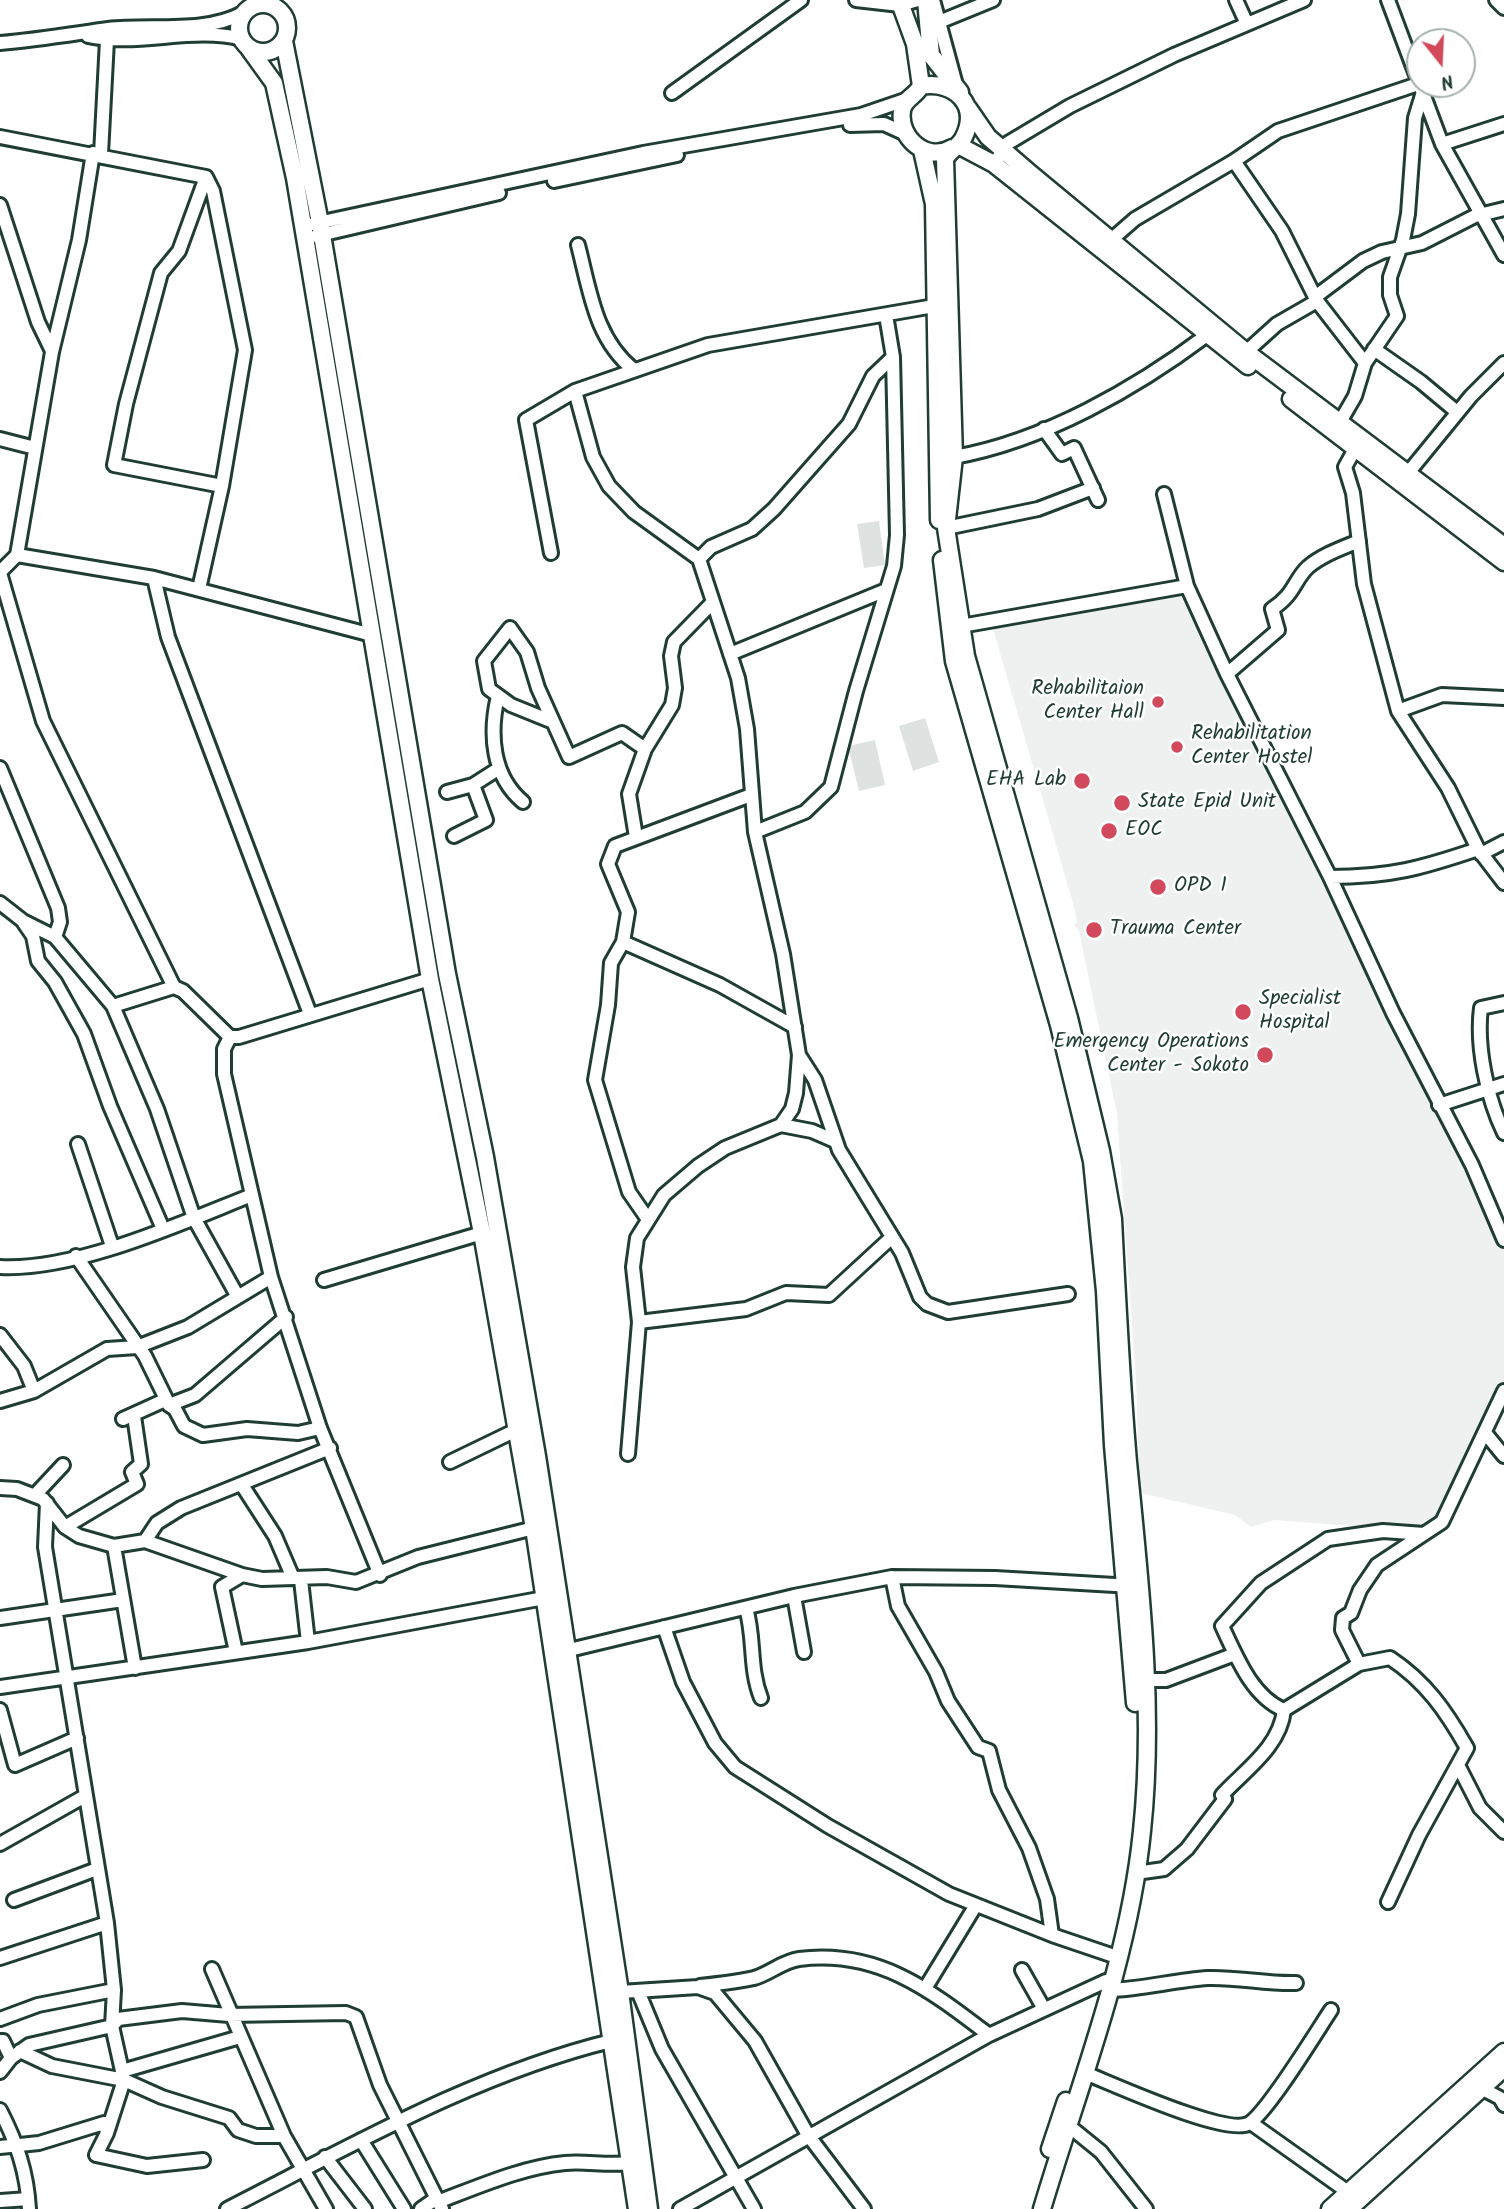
<!DOCTYPE html>
<style>
body{margin:0}
#map{position:relative;width:1504px;height:2209px;overflow:hidden;background:#fff;font-family:Kalam,sans-serif}
canvas{display:block}
.north{position:absolute;left:1406px;top:28px;width:70px;height:70px;box-sizing:border-box;background:#fff;border:2px solid #a5b1ae;border-radius:50%;rotate:162deg;font-size:19px;font-weight:700;line-height:28px;text-align:center;color:#1f3d34}
.north::after{content:'';display:block;margin:auto;width:24px;height:32px;background:#d1495b;clip-path:polygon(50% 0,100% 100%,50% 72%,0 100%)}
</style>
<div id="map">
<canvas width="1504" height="2209"></canvas>
<div class="north">N</div>
</div>
<script>
const g = document.querySelector('canvas').getContext('2d');
g.lineJoin = 'round';
function paint(path, color) {
  g.fillStyle = color;
  g.fill(path, 'evenodd');
}
function stroke(path, color, width, dash) {
  g.strokeStyle = color;
  g.lineWidth = width;
  g.lineCap = dash ? 'butt' : 'round';
  g.setLineDash(dash || []);
  g.stroke(path);
}
function write(font, color, halo, rows, align = 'center') {
  g.font = font + ' Kalam,sans-serif';
  g.lineWidth = 5;
  g.setLineDash([]);
  g.textBaseline = 'middle';
  g.strokeStyle = halo;
  g.fillStyle = color;
  for (const [text, x, y, turn = 0] of rows) {
    g.save();
    g.translate(x, y);
    g.rotate((+turn || 0) * Math.PI / 180);
    g.textAlign = isNaN(turn) ? turn : align;
    if (halo) g.strokeText(text, 0, 0);
    g.fillText(text, 0, 0);
    g.restore();
  }
}
paint(new Path2D(`
 M 1187,590 L 1504,1248 L 1504,1382 L 1440,1521 L 1421,1531 L 1274,1520 L 1251,1527 L 1235,1515 L 1140,1493 L 1136,1381 L 1117,1114 L 1079,931 L 1074,924 L 1077,923 L 1075,910 L 993,629 Z`), '#eef1f0');
paint(new Path2D(`
 M 879,521 L 885,565 L 864,568 L 857,524 Z
 M 925,718 L 939,762 L 913,771 L 899,726 Z
 M 875,740 L 885,785 L 859,791 L 848,746 Z`), '#dee3e2');
const minor = new Path2D(`
 M 856,0 L 900,5 L 918,0
 M 933,0 L 955,81
 M 1236,0 L 1247,24
 M 1388,0 L 1442,144 L 1504,255
 M 1496,0 L 1504,8
 M 939,22 L 993,0
 M 88,36 C 138,47 193,26 242,39
 M 0,43 C 36,40 72,34 108,29 C 151,24 204,34 243,13
 M 672,93 L 801,0
 M 850,125 L 884,124 L 906,134
 M 0,137 L 206,177 L 213,191 L 245,350 L 222,486 L 199,589
 M 1442,144 L 1504,124
 M 101,154 L 107,40
 M 1234,161 L 1282,231 L 1317,301 L 1365,363
 M 994,164 L 1008,143 L 1070,106 L 1174,55 L 1304,0
 M 206,177 L 179,251 L 161,273 L 126,404 L 114,465 L 222,486
 M 554,181 L 677,155
 M 0,205 L 38,322 L 52,351
 M 313,224 L 643,153 L 861,115 L 911,98
 M 316,236 L 499,193
 M 1111,240 L 1135,219 L 1234,161 L 1278,131 L 1418,84
 M 578,245 C 590,291 595,339 634,370
 M 1315,297 L 1363,261 L 1382,252 L 1422,243 L 1475,216 L 1504,209
 M 1374,349 L 1421,382 L 1457,412
 M 1246,352 L 1277,324 L 1317,301
 M 575,391 L 593,457 L 609,486 L 634,512 L 699,559 L 738,678 L 747,729 L 755,832 L 783,954 L 799,1055 L 815,1080 L 839,1150 L 902,1253 L 920,1297 L 927,1304 L 948,1312 L 1068,1294
 M 1340,422 L 1355,396 L 1365,363 L 1397,316 L 1390,295 L 1390,277 L 1403,240 L 1408,214 L 1415,118 L 1422,95
 M 1044,429 L 1062,454 L 1074,448 L 1098,500
 M 0,439 L 35,448
 M 1355,449 L 1345,467 L 1353,493 L 1364,584 L 1398,711 L 1448,788 L 1478,849 L 1504,883
 M 954,457 C 1044,441 1135,389 1207,335
 M 1408,473 L 1471,396 L 1504,363
 M 1164,494 L 1187,586
 M 946,528 L 1038,509 L 1093,488
 M 551,553 L 526,420 L 575,391 L 708,345 L 934,306
 M 17,555 L 154,578 L 372,635
 M 699,559 L 711,547 L 752,529 L 774,509 L 849,424 L 873,376 L 893,357 L 886,315
 M 0,572 L 17,555 L 52,352 L 79,240 L 93,153
 M 0,573 L 43,721 L 174,987 L 183,991 L 230,1037 L 239,1037 L 430,979
 M 154,578 L 168,637 L 310,1014
 M 961,626 L 1187,586 L 1227,674 L 1330,877 L 1393,1013 L 1472,1165 L 1504,1240
 M 730,654 L 886,590
 M 1227,674 L 1278,630 L 1272,609 C 1295,594 1294,580 1308,567 C 1322,555 1342,548 1359,541
 M 498,696 C 489,734 492,776 523,802
 M 1398,711 L 1442,695 L 1504,698
 M 553,722 L 511,705 L 489,689 L 484,661 L 510,628 L 527,652 L 538,688 L 569,757 L 622,733 L 645,749
 M 0,768 L 58,908 L 60,922 L 55,937
 M 447,792 L 473,785 L 498,769
 M 755,832 L 805,812 L 831,787 L 856,691 L 894,566 L 897,535 L 893,357
 M 454,836 L 486,820 L 473,785
 M 636,837 L 629,794 L 645,749 L 672,705 L 675,688 L 671,656 L 674,642 L 712,603
 M 1481,854 L 1504,842
 M 1330,877 C 1390,877 1422,868 1478,849
 M 0,903 L 23,921 L 55,937 L 113,1006 L 157,1109 L 194,1218 L 238,1297
 M 24,923 L 33,936 L 38,961 L 55,982 L 84,1034 L 110,1106 L 163,1229
 M 623,942 L 720,985 L 795,1027
 M 1504,1003 L 1481,1008 C 1476,1046 1487,1098 1504,1133
 M 113,1006 L 174,987
 M 230,1037 L 224,1049 L 224,1074 L 271,1277 L 320,1428 L 380,1575
 M 1439,1105 L 1504,1084
 M 781,1125 L 812,1131 L 835,1141
 M 78,1144 L 112,1246
 M 647,1218 L 629,1192 L 595,1080 L 608,1005 L 611,963 L 623,942 L 628,912 L 608,864 L 615,846 L 751,795
 M 76,1256 L 145,1356 L 169,1405 L 195,1395 L 286,1317
 M 0,1267 C 76,1271 181,1223 252,1195
 M 324,1280 L 482,1233
 M 639,1322 L 746,1309 L 786,1293 L 829,1295 L 892,1237
 M 0,1335 L 24,1366 L 34,1391
 M 0,1401 L 34,1391 L 107,1349 L 137,1347 L 188,1327 L 271,1277
 M 169,1405 L 175,1409 L 184,1426 L 203,1435 L 247,1429 L 298,1433 L 320,1428
 M 123,1419 L 165,1400
 M 1486,1434 L 1504,1456
 M 628,1454 L 639,1322 L 633,1267 L 637,1238 L 664,1195 L 698,1166 L 725,1148 L 781,1125 L 792,1109 L 796,1093 L 799,1055
 M 450,1462 L 510,1433
 M 242,1485 L 275,1536 L 293,1578
 M 0,1488 L 17,1489 L 43,1499 L 65,1527 L 79,1536 L 114,1546 L 145,1541 L 242,1575 L 262,1579 L 327,1577 L 356,1582 L 418,1557 L 534,1528
 M 35,1495 L 63,1465
 M 47,1503 L 45,1547 L 107,1923 L 114,1990 L 112,2026 L 124,2080 L 107,2133 L 96,2155 L 147,2166 L 203,2160
 M 65,1527 L 137,1484 L 132,1472 L 141,1464 L 134,1416
 M 145,1541 L 157,1523 L 181,1508 L 330,1448
 M 114,1546 L 135,1668
 M 892,1577 L 898,1606 L 936,1672 L 948,1701 L 978,1747 L 989,1751 L 999,1790 L 1029,1848 L 1047,1899 L 1052,1935
 M 301,1580 L 308,1642
 M 794,1596 L 804,1652
 M 746,1608 C 755,1638 749,1668 761,1698
 M 0,1618 L 123,1600
 M 664,1627 L 683,1682 L 715,1743 L 735,1767 L 828,1826 L 949,1894 L 1052,1935 L 1111,1955
 M 236,1652 L 222,1587 L 242,1575
 M 561,1652 L 794,1596 L 892,1577 L 995,1578 L 1132,1586
 M 1359,1664 L 1342,1630 L 1343,1618 L 1351,1613 L 1360,1590 L 1377,1565 L 1442,1522 L 1504,1391
 M 1146,1680 L 1166,1680 L 1235,1654
 M 0,1687 L 308,1642 L 544,1598
 M 0,1710 L 15,1765 L 77,1738
 M 1459,1767 L 1480,1808 L 1504,1832
 M 0,1844 L 85,1796
 M 1136,1873 L 1164,1869 L 1187,1849 L 1225,1799 L 1222,1795 C 1245,1770 1280,1747 1284,1710
 M 14,1900 L 97,1869
 M 1388,1902 L 1419,1835 L 1467,1748 C 1446,1711 1426,1682 1390,1658 L 1359,1664 L 1284,1710 C 1252,1697 1236,1656 1222,1626 L 1261,1583 L 1328,1539 L 1383,1531 L 1424,1534
 M 0,1958 L 107,1923
 M 212,1969 L 284,2136 L 326,2209
 M 1022,1970 L 1044,2009
 M 700,1986 C 718,1984 736,1982 754,1978 C 769,1974 783,1961 799,1959 C 878,1949 930,1990 989,2035
 M 926,1987 L 976,1905
 M 1110,1990 C 1144,1989 1175,1980 1208,1978 C 1238,1977 1266,1984 1296,1983
 M 638,1991 L 662,2049 L 754,2209
 M 620,1992 L 698,1987 L 715,1993 L 755,2041 L 808,2135 L 864,2209
 M 0,2019 L 38,2005 L 114,1990
 M 0,2041 L 3,2041 L 11,2058
 M 20,2051 L 52,2066 L 124,2080 L 162,2097 L 229,2118 L 238,2130 L 256,2136 L 284,2136
 M 122,2071 L 240,2037
 M 0,2072 L 11,2058 L 29,2045 L 112,2026 L 118,2019 L 182,2011 L 229,2015 L 346,2013 L 356,2017 L 380,2085 L 442,2209
 M 1085,2073 C 1113,2084 1224,2135 1248,2124 C 1266,2115 1317,2031 1331,2010
 M 1481,2088 L 1500,2098 L 1504,2105
 M 0,2110 C 17,2143 27,2172 29,2209
 M 1251,2123 L 1348,2192
 M 1069,2126 L 1101,2152 L 1146,2209
 M 361,2140 L 404,2209
 M 0,2147 L 39,2143 L 104,2123 L 106,2129
 M 325,2157 L 365,2209
 M 0,2201 L 28,2199
 M 227,2209 C 351,2146 476,2074 611,2041
 M 421,2209 L 434,2200 L 440,2201 C 480,2186 523,2167 565,2163 C 587,2161 607,2166 630,2163
 M 680,2209 L 989,2035 L 1106,1981`);
const major = new Path2D(`
 M 899,0 L 915,44 L 921,86
 M 926,0 L 931,55 L 960,92
 M239 28a24 24 0 1 1 48 0a24 24 0 1 1-48 0Z
 M 284,41 L 320,223 L 447,974 L 485,1157 L 537,1456 L 620,1992 L 649,2209
 M 248,47 L 274,83 L 295,178 L 430,979 L 482,1233 L 534,1528 L 637,2209
 M 968,108 L 988,137 L 1031,174 L 1246,352 L 1504,546
 M 958,145 L 994,164 L 1248,366
 M 952,148 C 927,163 898,138 902,111 C 903,99 915,97 921,86 C 954,80 981,105 963,139 C 958,147 950,150 945,159 L 954,457 L 946,528 L 966,656 L 1069,1018 L 1101,1151 L 1113,1219 C 1117,1300 1121,1381 1128,1462 C 1140,1584 1155,1709 1142,1831 C 1129,1961 1079,2085 1042,2209
 M 922,150 L 934,204 L 939,520
 M 1291,399 L 1504,562
 M 942,560 L 954,661 L 1059,1025 L 1092,1161 L 1105,1291 L 1113,1445 L 1135,1703
 M 1050,2149 L 1066,2101
 M 1330,2209 L 1504,2052
 M 1349,2209 L 1504,2068`);
stroke(minor, '#1f3d34', 18);
stroke(major, '#1f3d34', 21);
stroke(minor, '#fff', 12);
stroke(major, '#fff', 16);
for (const [x, y, r, color] of [
 [1158,702,7,"#d1495b"],
 [1177,747,7,"#d1495b"],
 [1082,781,9,"#d1495b"],
 [1122,803,9,"#d1495b"],
 [1109,831,9,"#d1495b"],
 [1158,887,9,"#d1495b"],
 [1094,930,9,"#d1495b"],
 [1243,1012,9,"#d1495b"],
 [1265,1055,9,"#d1495b"]
]) {
  const dot = new Path2D();
  dot.arc(x, y, r, 0, 2 * Math.PI);
  g.fillStyle = color;
  g.fill(dot);
  stroke(dot, '#fff', 2.5);
}
write('21px', '#1f3d34', '#fff', [
 ["Rehabilitaion",1144,690,"right"],
 ["Center Hall",1144,714,"right"],
 ["Rehabilitation",1191,735],
 ["Center Hostel",1191,759],
 ["EHA Lab",1066,781,"right"],
 ["State Epid Unit",1138,803],
 ["EOC",1125,831],
 ["OPD 1",1174,887],
 ["Trauma Center",1110,930],
 ["Specialist",1259,1000],
 ["Hospital",1259,1024],
 ["Emergency Operations",1249,1043,"right"],
 ["Center - Sokoto",1249,1067,"right"]
], 'left');
</script>
